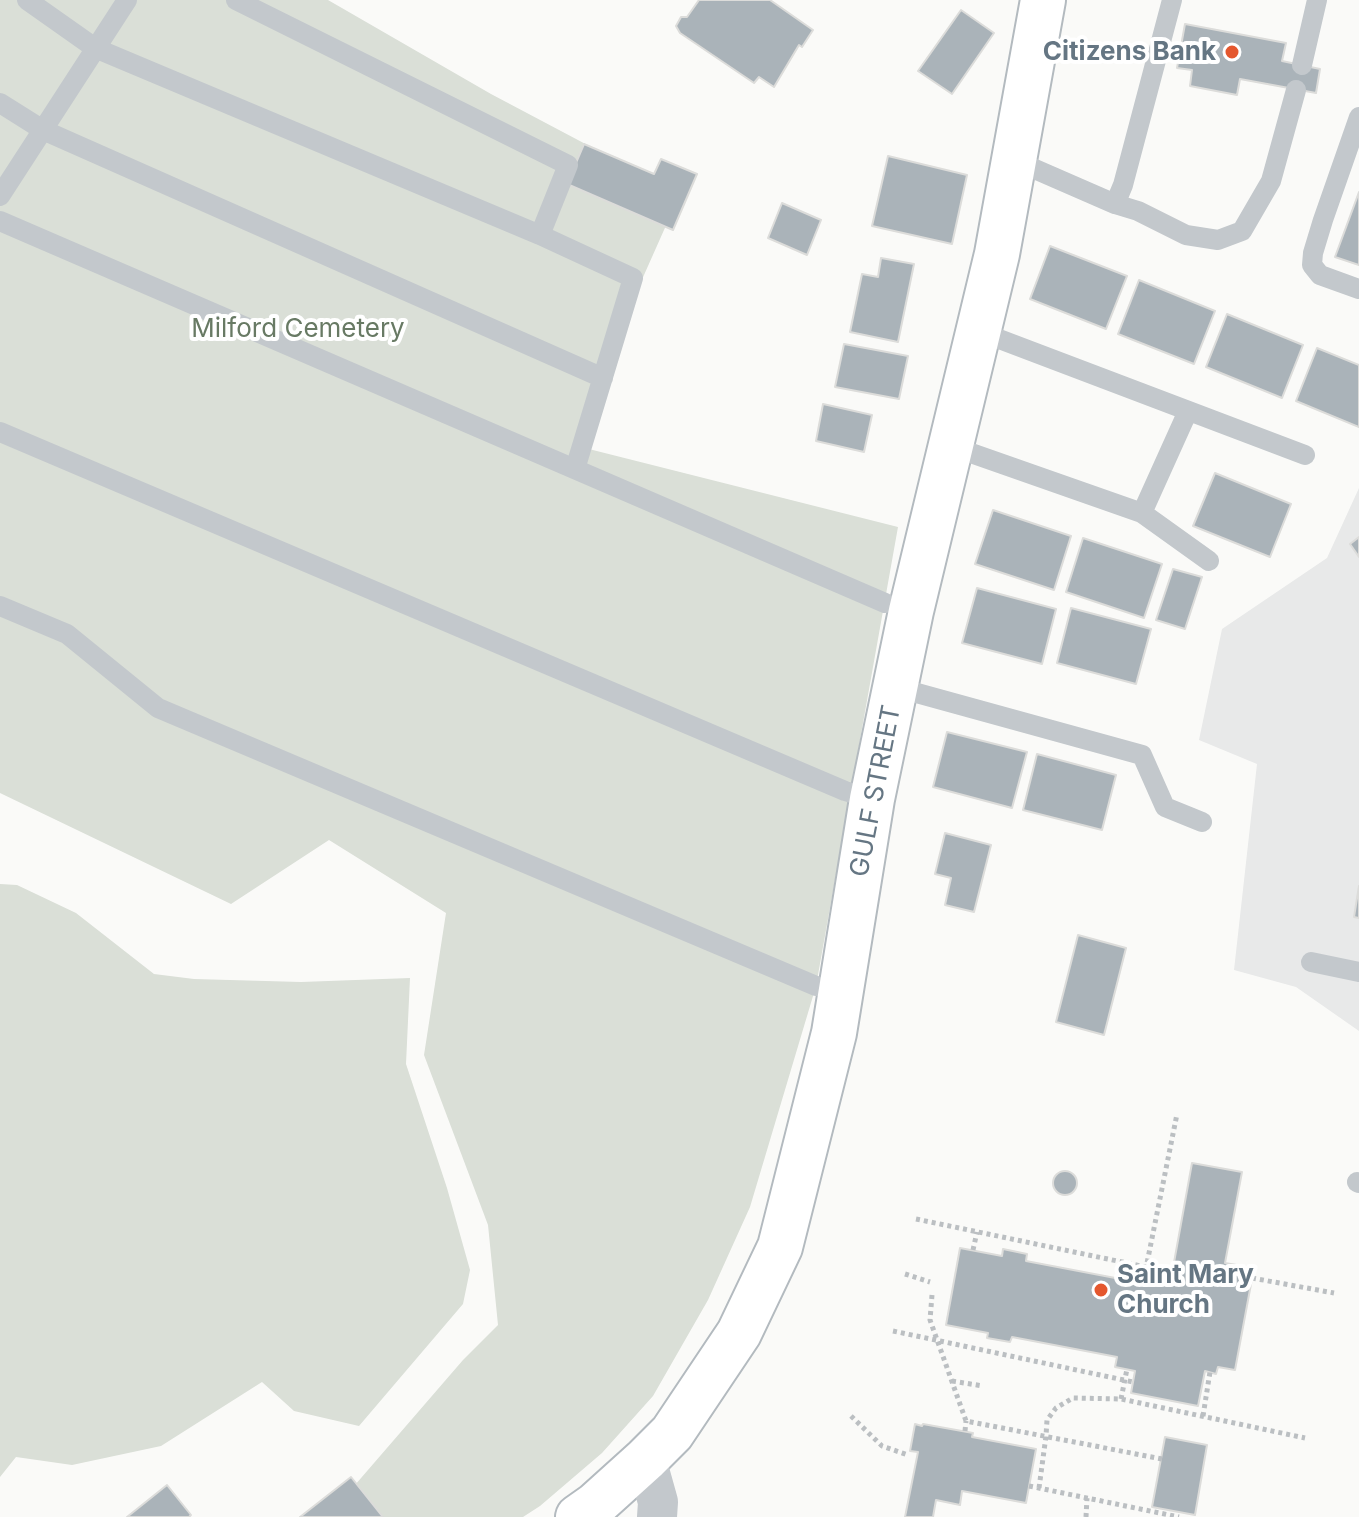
<!DOCTYPE html>
<style>
body{margin:0}
canvas{display:block;background:#fafaf8}
</style>
<canvas width="1359" height="1517"></canvas>
<script>
const g = document.querySelector('canvas').getContext('2d');
g.lineJoin = 'round';
function paint(path, color) {
  g.fillStyle = color;
  g.fill(path, 'evenodd');
}
function stroke(path, color, width, dash) {
  g.strokeStyle = color;
  g.lineWidth = width;
  g.lineCap = dash ? 'butt' : 'round';
  g.setLineDash(dash || []);
  g.stroke(path);
}
function write(font, color, halo, rows, align = 'center') {
  g.font = font + ' Inter,sans-serif';
  g.lineWidth = 8;
  g.setLineDash([]);
  g.textBaseline = 'middle';
  g.strokeStyle = halo;
  g.fillStyle = color;
  for (const [text, x, y, turn = 0] of rows) {
    g.save();
    g.translate(x, y);
    g.rotate((+turn || 0) * Math.PI / 180);
    g.textAlign = isNaN(turn) ? turn : align;
    if (halo) g.strokeText(text, 0, 0);
    g.fillText(text, 0, 0);
    g.restore();
  }
}
paint(new Path2D(`
 M 1359,488 L 1359,1031 L 1296,987 L 1234,970 L 1257,764 L 1199,740 L 1222,629 L 1327,558 Z`), '#e8e9e9');
paint(new Path2D(`
 M 0,0 L 328,0 L 491,94 L 680,194 L 636,293 L 573,445 L 898,527 L 816,986 L 750,1207 L 708,1300 L 653,1396 L 602,1453 L 540,1506 L 523,1517 L 379,1517 L 355,1485 L 463,1360 L 498,1325 L 488,1225 L 424,1055 L 446,913 L 329,840 L 231,904 L 0,793 Z
 M 0,884 L 17,885 L 76,913 L 154,974 L 194,979 L 301,982 L 410,978 L 406,1064 L 447,1188 L 470,1270 L 463,1304 L 359,1426 L 294,1411 L 262,1382 L 161,1446 L 72,1465 L 16,1457 L 0,1477 Z`), '#dadfd7');
const building = new Path2D(`
 M 699,0 L 770,0 L 813,30 L 802,47 L 799,45 L 774,87 L 759,77 L 754,83 L 680,33 L 676,26 L 681,17 L 687,17 Z
 M 961,10 L 994,33 L 952,94 L 918,71 Z
 M 1185,24 L 1286,43 L 1282,61 L 1320,69 L 1316,93 L 1240,79 L 1237,95 L 1190,86 L 1192,70 L 1177,68 Z
 M 584,144 L 654,174 L 661,159 L 697,174 L 673,230 L 567,184 Z
 M 888,156 L 967,175 L 952,244 L 872,226 Z
 M 1359,192 L 1359,265 L 1335,257 Z
 M 782,203 L 821,220 L 807,255 L 768,238 Z
 M 1050,246 L 1127,276 L 1106,329 L 1030,299 Z
 M 881,258 L 914,264 L 898,342 L 850,332 L 862,274 L 878,277 Z
 M 1139,280 L 1215,311 L 1194,364 L 1118,334 Z
 M 1227,314 L 1303,345 L 1282,398 L 1206,367 Z
 M 844,344 L 908,356 L 899,399 L 835,387 Z
 M 1317,348 L 1359,365 L 1359,427 L 1296,401 Z
 M 823,404 L 872,415 L 864,452 L 816,441 Z
 M 1215,473 L 1291,504 L 1270,557 L 1193,526 Z
 M 993,510 L 1071,536 L 1054,590 L 975,564 Z
 M 1359,537 L 1359,557 L 1350,544 Z
 M 1083,538 L 1162,564 L 1144,618 L 1066,592 Z
 M 1173,569 L 1202,577 L 1185,629 L 1156,620 Z
 M 977,588 L 1056,609 L 1042,664 L 962,643 Z
 M 1071,608 L 1151,629 L 1136,684 L 1057,663 Z
 M 947,732 L 1027,752 L 1012,808 L 933,787 Z
 M 1037,754 L 1116,775 L 1102,830 L 1023,810 Z
 M 945,833 L 991,845 L 974,912 L 945,905 L 951,878 L 935,874 Z
 M 1359,886 L 1359,918 L 1354,917 Z
 M 1078,935 L 1126,948 L 1104,1035 L 1056,1022 Z
 M 1192,1163 L 1242,1172 L 1225,1263 L 1254,1268 L 1235,1370 L 1218,1367 L 1216,1374 L 1205,1371 L 1198,1406 L 1131,1393 L 1135,1371 L 1115,1367 L 1117,1357 L 1012,1337 L 1010,1342 L 987,1338 L 988,1333 L 946,1325 L 960,1248 L 1002,1256 L 1003,1249 L 1027,1254 L 1026,1261 L 1131,1281 L 1132,1275 L 1152,1279 L 1154,1265 L 1173,1268 Z
 M1053 1183a12 12 0 1 1 24 0a12 12 0 1 1-24 0Z
 M 915,1424 L 922,1426 L 923,1424 L 973,1433 L 972,1437 L 1036,1449 L 1026,1503 L 962,1491 L 960,1505 L 936,1500 L 933,1517 L 905,1517 L 918,1452 L 910,1451 Z
 M 1165,1437 L 1207,1445 L 1195,1515 L 1152,1507 Z
 M 351,1477 L 383,1517 L 300,1517 Z
 M 167,1485 L 191,1515 L 189,1517 L 127,1517 Z`);
paint(building, '#aab3b9');
stroke(building, '#dcdcda', 2);
const secondary = new Path2D(`
 M 578,1517 L 595,1505 L 646,1459 L 672,1433 L 739,1333 L 780,1247 L 834,1033 L 872,799 L 911,611 L 997,254 L 1043,0`);
stroke(secondary, '#b3babf', 48);
stroke(new Path2D(`
 M 916,1219 L 1146,1267
 M 973,1250 L 977,1232
 M 905,1274 L 930,1282
 M 1144,1278 L 1177,1114
 M 1252,1278 L 1334,1293
 M 932,1295 L 930,1320 L 966,1421 L 1162,1459
 M 893,1331 L 1133,1382
 M 952,1381 L 983,1386
 M 1121,1399 L 1127,1369
 M 851,1416 L 882,1446 L 908,1455
 M 1203,1416 L 1210,1372
 M 965,1431 L 966,1421
 M 1029,1486 L 1179,1517
 M 1039,1488 L 1046,1436 L 1047,1420 L 1056,1408 L 1073,1398 L 1121,1399 L 1305,1438
 M 1086,1517 L 1087,1498`), '#bbbfc2', 5, [4, 4]);
stroke(new Path2D(`
 M 27,0 L 95,48 L 540,235 L 633,278 L 575,469
 M 236,0 L 568,165 L 540,235
 M 1302,65 L 1317,0
 M 0,103 L 43,130 L 603,378
 M 1359,117 L 1323,220 L 1313,253 L 1312,265 L 1320,275 L 1359,289
 M 1014,160 L 1115,204 L 1123,185 L 1172,0
 M 0,196 L 127,0
 M 1115,204 L 1138,211 L 1186,235 L 1218,240 L 1242,231 L 1271,181 L 1296,90
 M 0,221 L 885,603
 M 978,331 L 1305,455
 M 0,432 L 845,791 L 872,799
 M 951,446 L 1142,513 L 1209,561
 M 1142,513 L 1188,411
 M 0,606 L 67,634 L 158,708 L 816,986
 M 895,687 L 1142,755 L 1165,807 L 1202,822
 M 1311,962 L 1359,972
 M 1357,1182 L 1359,1183`), '#c3c8cc', 20);
stroke(new Path2D(`
 M 646,1459 L 658,1502 L 657,1517`), '#c3c8cc', 40);
stroke(secondary, '#fff', 44);
for (const [x, y, r, color] of [
 [1232,52,8,"#e4572e"],
 [1101,1290,8,"#e4572e"]
]) {
  const dot = new Path2D();
  dot.arc(x, y, r, 0, 2 * Math.PI);
  g.fillStyle = color;
  g.fill(dot);
  stroke(dot, '#fff', 3);
}
write('bold 26px', '#657683', '#fff', [
 ["Citizens Bank",1216,52],
 ["Saint Mary",1117,1275,"left"],
 ["Church",1117,1305,"left"]
], 'right');
write('26px', '#687a64', '#fff', [
 ["Milford Cemetery",298,329]
]);
write('26px', '#657683', '#fff', [
 ["GULF STREET",876,791,-79]
]);
</script>
